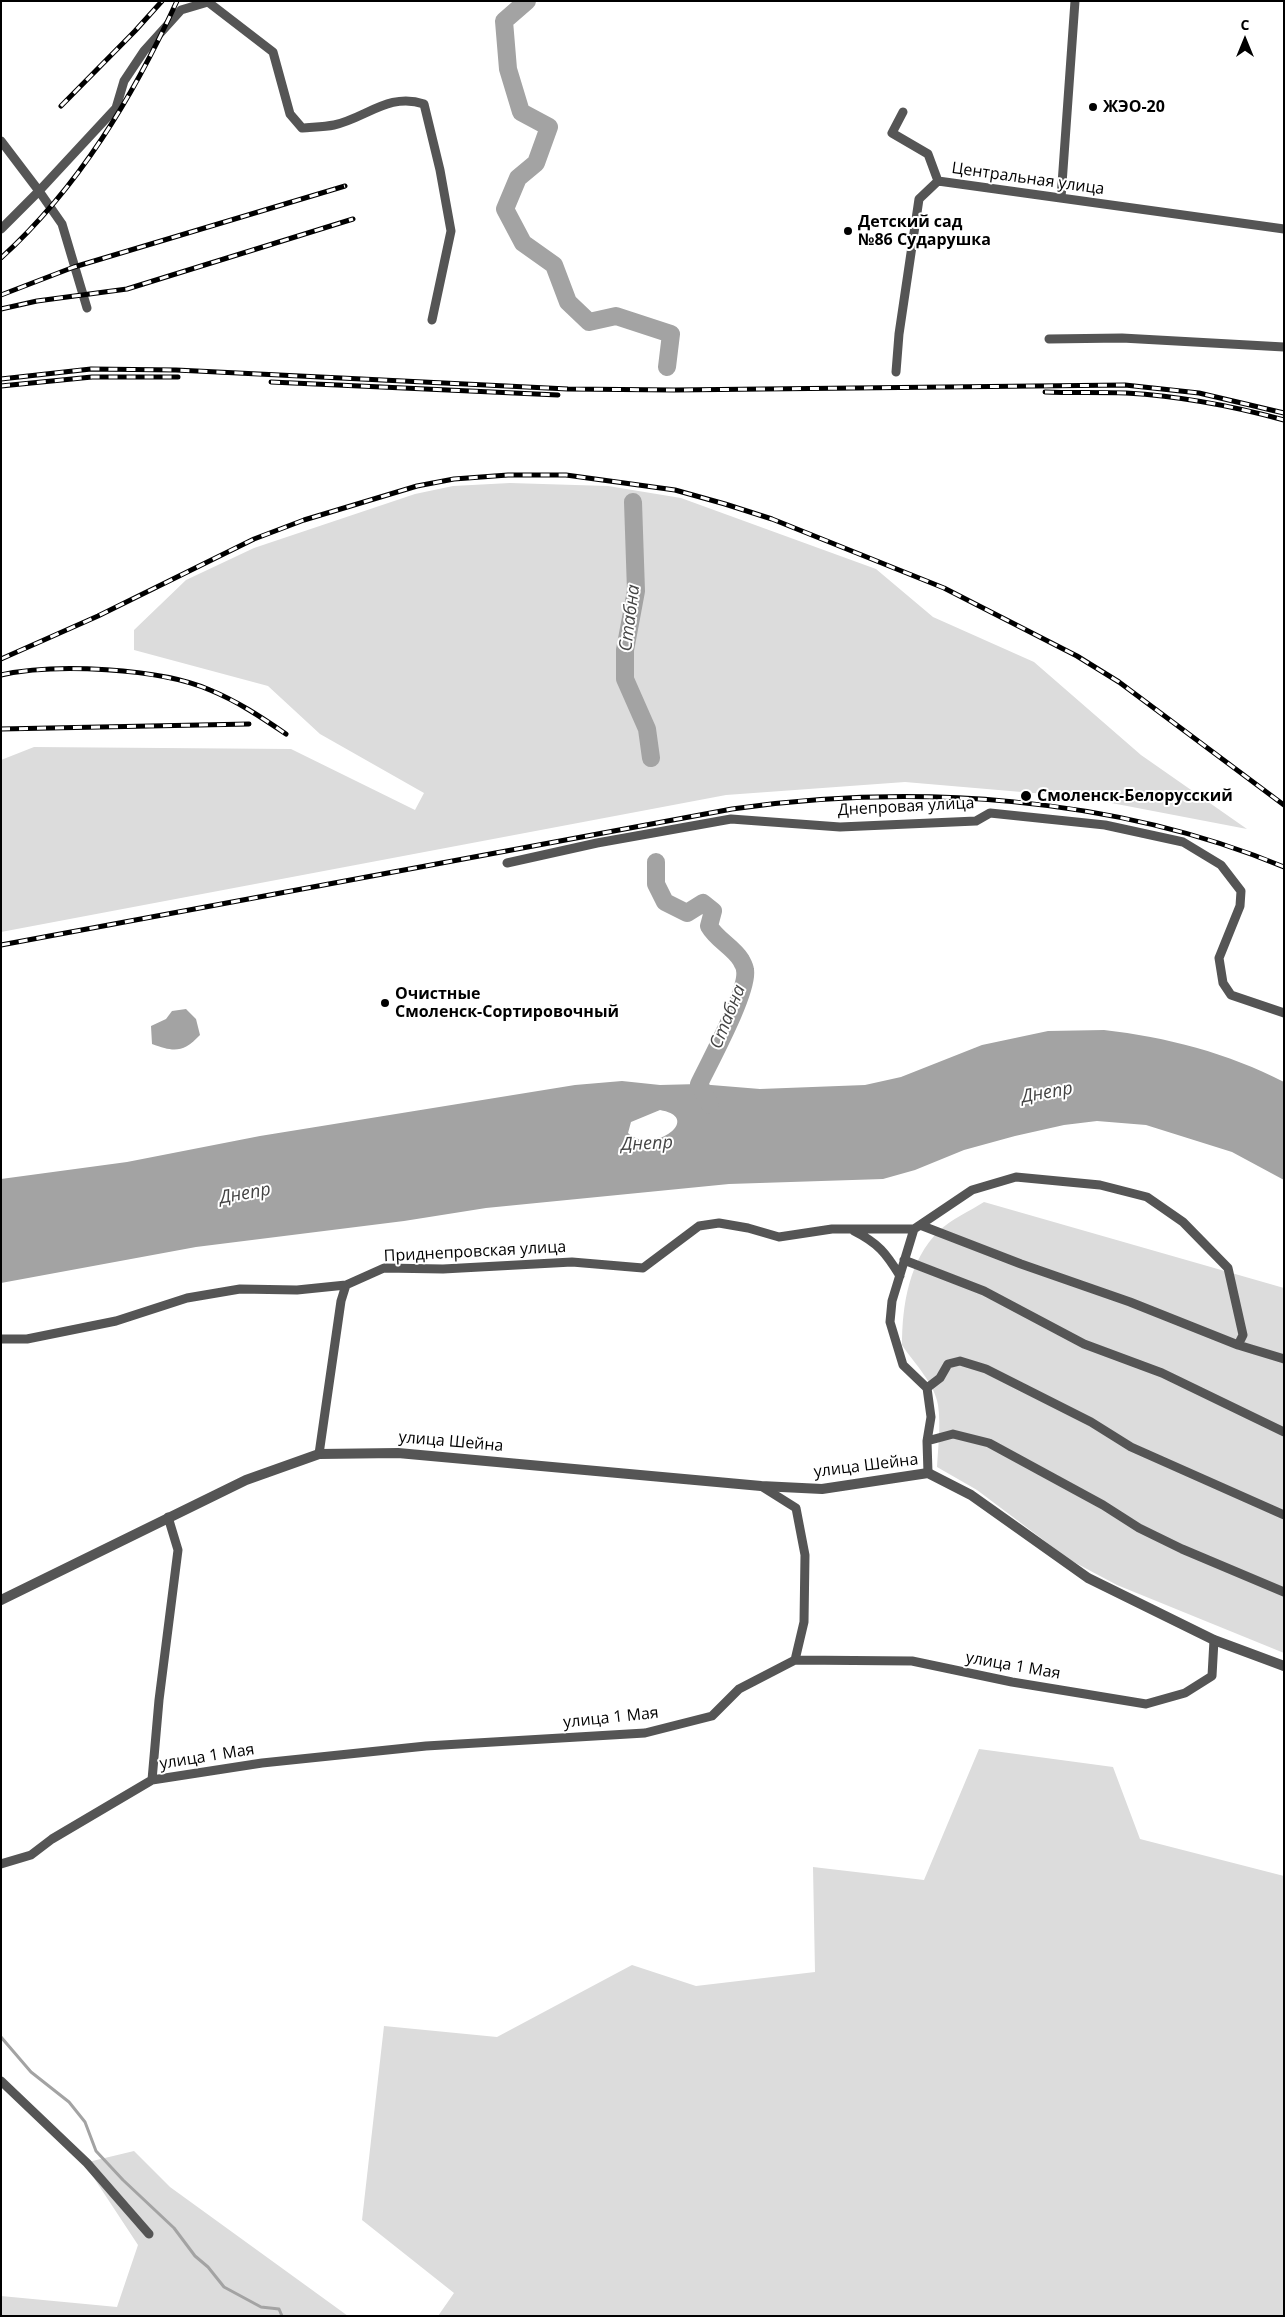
<!DOCTYPE html>
<meta charset="utf-8">
<style>
body{margin:0}
#map{position:relative;width:1285px;height:2317px;overflow:hidden;background:#fff;font-family:"Open Sans",sans-serif}
canvas{display:block}
.frame{position:absolute;inset:0;border:2px solid #000;pointer-events:none}
.north{position:absolute;left:1220px;top:15px;width:50px;height:50px;-webkit-text-stroke:4px #fff;paint-order:stroke;rotate:0deg;font-size:14px;font-weight:700;line-height:20px;text-align:center;color:#000}
.north::after{content:'';display:block;margin:auto;width:18px;height:22px;background:#000;clip-path:polygon(50% 0,100% 100%,50% 72%,0 100%)}
</style>
<div id="map">
<canvas width="1285" height="2317"></canvas>
<div class="frame"></div>
<div class="north">С</div>
</div>
<script>
const g = document.querySelector('canvas').getContext('2d');
g.lineJoin = 'round';
function paint(path, color) {
  g.fillStyle = color;
  g.fill(path, 'evenodd');
}
function stroke(path, color, width, dash) {
  g.strokeStyle = color;
  g.lineWidth = width;
  g.lineCap = dash ? 'butt' : 'round';
  g.setLineDash(dash || []);
  g.stroke(path);
}
function write(font, color, halo, rows, align = 'center') {
  g.font = font + ' "Open Sans",sans-serif';
  g.lineWidth = 4;
  g.setLineDash([]);
  g.textBaseline = 'middle';
  g.strokeStyle = halo;
  g.fillStyle = color;
  for (const [text, x, y, turn = 0] of rows) {
    g.save();
    g.translate(x, y);
    g.rotate((+turn || 0) * Math.PI / 180);
    g.textAlign = isNaN(turn) ? turn : align;
    if (halo) g.strokeText(text, 0, 0);
    g.fillText(text, 0, 0);
    g.restore();
  }
}
paint(new Path2D(`
 M 510,483 L 608,486 L 681,498 L 876,569 L 933,617 L 1034,662 L 1141,755 L 1247,829 L 1080,797 L 905,782 L 726,795 L 1,932 L 1,760 L 34,747 L 291,749 L 415,810 L 424,793 L 320,734 L 268,686 L 134,650 L 134,630 L 186,580 L 254,548 L 415,494 L 453,486 Z
 M 984,1202 L 1284,1288 L 1284,1653 L 1117,1585 L 1070,1560 L 977,1490 L 937,1467 C 938,1447 941,1425 938,1405 C 935,1384 914,1363 902,1345 C 902,1305 909,1260 939,1231 C 951,1219 970,1211 984,1202 Z
 M 979,1749 L 1113,1767 L 1140,1839 L 1284,1876 L 1284,2316 L 438,2316 L 454,2293 L 362,2220 L 384,2026 L 497,2037 L 632,1965 L 696,1986 L 815,1972 L 813,1867 L 924,1880 Z
 M 134,2151 L 170,2187 L 348,2316 L 1,2316 L 1,2296 L 117,2307 L 138,2245 L 84,2163 Z`), '#dcdcdc');
paint(new Path2D(`
 M 186,1009 L 196,1019 L 200,1035 C 183,1053 174,1052 152,1044 L 151,1026 L 166,1019 L 172,1011 Z
 M 1104,1030 C 1166,1037 1228,1053 1284,1082 L 1284,1180 L 1232,1152 L 1146,1125 L 1097,1121 L 1064,1125 L 1015,1136 L 964,1150 L 915,1170 L 883,1179 L 729,1184 L 486,1208 L 404,1221 L 196,1247 L 1,1283 L 1,1179 L 127,1162 L 260,1136 L 575,1085 L 622,1081 L 660,1085 L 699,1084 L 760,1089 L 865,1085 L 901,1077 L 982,1045 L 1048,1031 ZM 660,1110 C 705,1118 651,1156 628,1133 L 631,1122 Z`), '#a3a3a3');
stroke(new Path2D(`
 M 1,2037 L 31,2072 L 69,2102 L 85,2122 L 96,2151 L 123,2180 L 174,2228 L 195,2256 L 208,2267 L 224,2287 L 261,2307 L 279,2309 L 282,2316`), '#a3a3a3', 3);
stroke(new Path2D(`
 M 527,1 L 504,21 L 508,69 L 521,112 L 549,127 L 536,163 L 518,178 L 505,209 L 523,243 L 554,265 L 568,302 L 589,322 L 616,316 L 671,334 L 667,367
 M 633,502 L 636,591 L 625,650 L 625,679 L 647,729 L 651,758
 M 656,862 L 656,884 L 665,902 L 687,913 L 703,903 L 713,911 L 709,926 C 717,940 733,947 741,960 C 742,962 745,967 745,970 C 749,990 709,1063 699,1084 L 710,1105`), '#a3a3a3', 18);
stroke(new Path2D(`
 M 903,112 L 892,133 L 928,154 L 938,181
 M 1,141 L 39,191 L 116,108 L 124,81 L 144,51 L 181,10 L 208,2 L 273,52 L 290,114 L 302,128 C 312,127 324,127 334,125 C 366,118 389,92 424,104 L 440,170 L 451,231 L 432,320
 M 938,181 L 1284,229
 M 1061,198 L 1075,1
 M 1,229 L 39,191 L 62,224 L 87,308
 M 1049,339 L 1122,338 L 1284,347
 M 896,372 L 899,334 L 919,199 L 938,181
 M 507,863 L 597,843 L 731,819 L 840,827 L 976,821 L 990,813 L 1105,825 L 1183,842 L 1221,865 L 1241,891 L 1240,906 L 1219,958 L 1223,983 L 1231,995 L 1284,1013
 M 920,1225 L 1021,1264 L 1130,1302 L 1238,1345 L 1243,1335 L 1228,1268 L 1183,1222 L 1147,1197 L 1100,1185 L 1016,1177 L 972,1190 L 920,1225 L 914,1229 L 892,1301 L 890,1322 L 903,1365 L 927,1388 L 931,1417 L 927,1441 L 928,1473
 M 854,1231 C 878,1243 886,1253 900,1276
 M 904,1260 L 984,1291 L 1084,1344 L 1162,1373 L 1284,1432
 M 1,1339 L 27,1339 L 116,1321 L 187,1298 L 240,1289 L 297,1290 L 346,1285 L 384,1268 L 443,1269 L 572,1262 L 643,1268 L 699,1226 L 719,1223 L 748,1228 L 779,1237 L 832,1229 L 914,1229
 M 1238,1345 L 1284,1359
 M 927,1388 L 940,1378 L 948,1364 L 960,1361 L 986,1369 L 1091,1422 L 1131,1447 L 1284,1515
 M 927,1441 L 953,1434 L 989,1443 L 1103,1505 L 1139,1528 L 1182,1549 L 1284,1592
 M 319,1454 L 341,1301 L 346,1285
 M 761,1486 L 796,1508 L 805,1555 L 804,1622 L 795,1660
 M 152,1780 L 159,1700 L 178,1550 L 168,1517
 M 1,1864 L 31,1855 L 52,1839 L 152,1780 L 262,1763 L 426,1746 L 645,1733 L 712,1716 L 739,1689 L 795,1660 L 912,1661 L 1012,1682 L 1146,1704 L 1185,1693 L 1212,1676 L 1214,1640
 M 1,2081 L 87,2163 L 149,2234`), '#555', 9);
stroke(new Path2D(`
 M 1,1600 L 246,1480 L 319,1454 L 398,1453 L 761,1486 L 822,1489 L 928,1473 L 971,1495 L 1088,1578 L 1214,1640 L 1284,1666`), '#555', 10);
const rail = new Path2D(`
 M 61,106 L 135,31 L 162,1
 M 1,258 C 79,187 133,97 177,1
 M 1,295 L 74,267 L 345,186
 M 1,309 L 37,301 L 127,289 L 353,219
 M 1,379 L 91,369 L 176,370 L 568,389 L 674,390 L 1125,385 L 1199,393 L 1284,413
 M 271,382 L 558,395
 M 1,386 L 92,377 L 178,377
 M 1045,392 C 1072,393 1099,392 1126,393 C 1179,396 1233,406 1284,420
 M 1,659 L 98,616 L 254,539 L 304,520 L 417,486 L 454,479 L 508,475 L 566,475 L 675,490 L 725,504 L 772,519 L 944,588 L 1077,656 L 1119,682 L 1284,805
 M 1,675 C 54,663 160,668 210,690 C 237,701 261,717 286,734
 M 1,729 L 249,724
 M 1,945 L 732,809 C 913,783 1113,796 1284,867`);
stroke(rail, '#000', 5);
stroke(rail, '#fff', 3, [9]);
for (const [x, y, r, color] of [
 [1093,107,5,"#000"],
 [848,231,5,"#000"],
 [1026,796,6,"#000"],
 [385,1003,5,"#000"]
]) {
  const dot = new Path2D();
  dot.arc(x, y, r, 0, 2 * Math.PI);
  g.fillStyle = color;
  g.fill(dot);
  stroke(dot, '#fff', 2);
}
write('bold 16px', '#000', '#fff', [
 ["ЖЭО-20",1103,107],
 ["Детский сад",858,222],
 ["№86 Сударушка",858,240],
 ["Смоленск-Белорусский",1037,796],
 ["Очистные",395,994],
 ["Смоленск-Сортировочный",395,1012]
], 'left');
write('16px', '#000', '#fff', [
 ["Центральная улица",1028,179,8],
 ["Днепровая улица",906,807,-3],
 ["Приднепровская улица",475,1252,-3],
 ["улица Шейна",451,1442,5],
 ["улица Шейна",866,1466,-7],
 ["улица 1 Мая",1013,1666,10],
 ["улица 1 Мая",611,1718,-6],
 ["улица 1 Мая",207,1757,-9]
]);
write('italic 18px', '#444', '#fff', [
 ["Стабна",630,618,-83],
 ["Стабна",728,1017,-68],
 ["Днепр",1047,1093,-10],
 ["Днепр",647,1144,-2],
 ["Днепр",245,1194,-10]
]);
</script>
